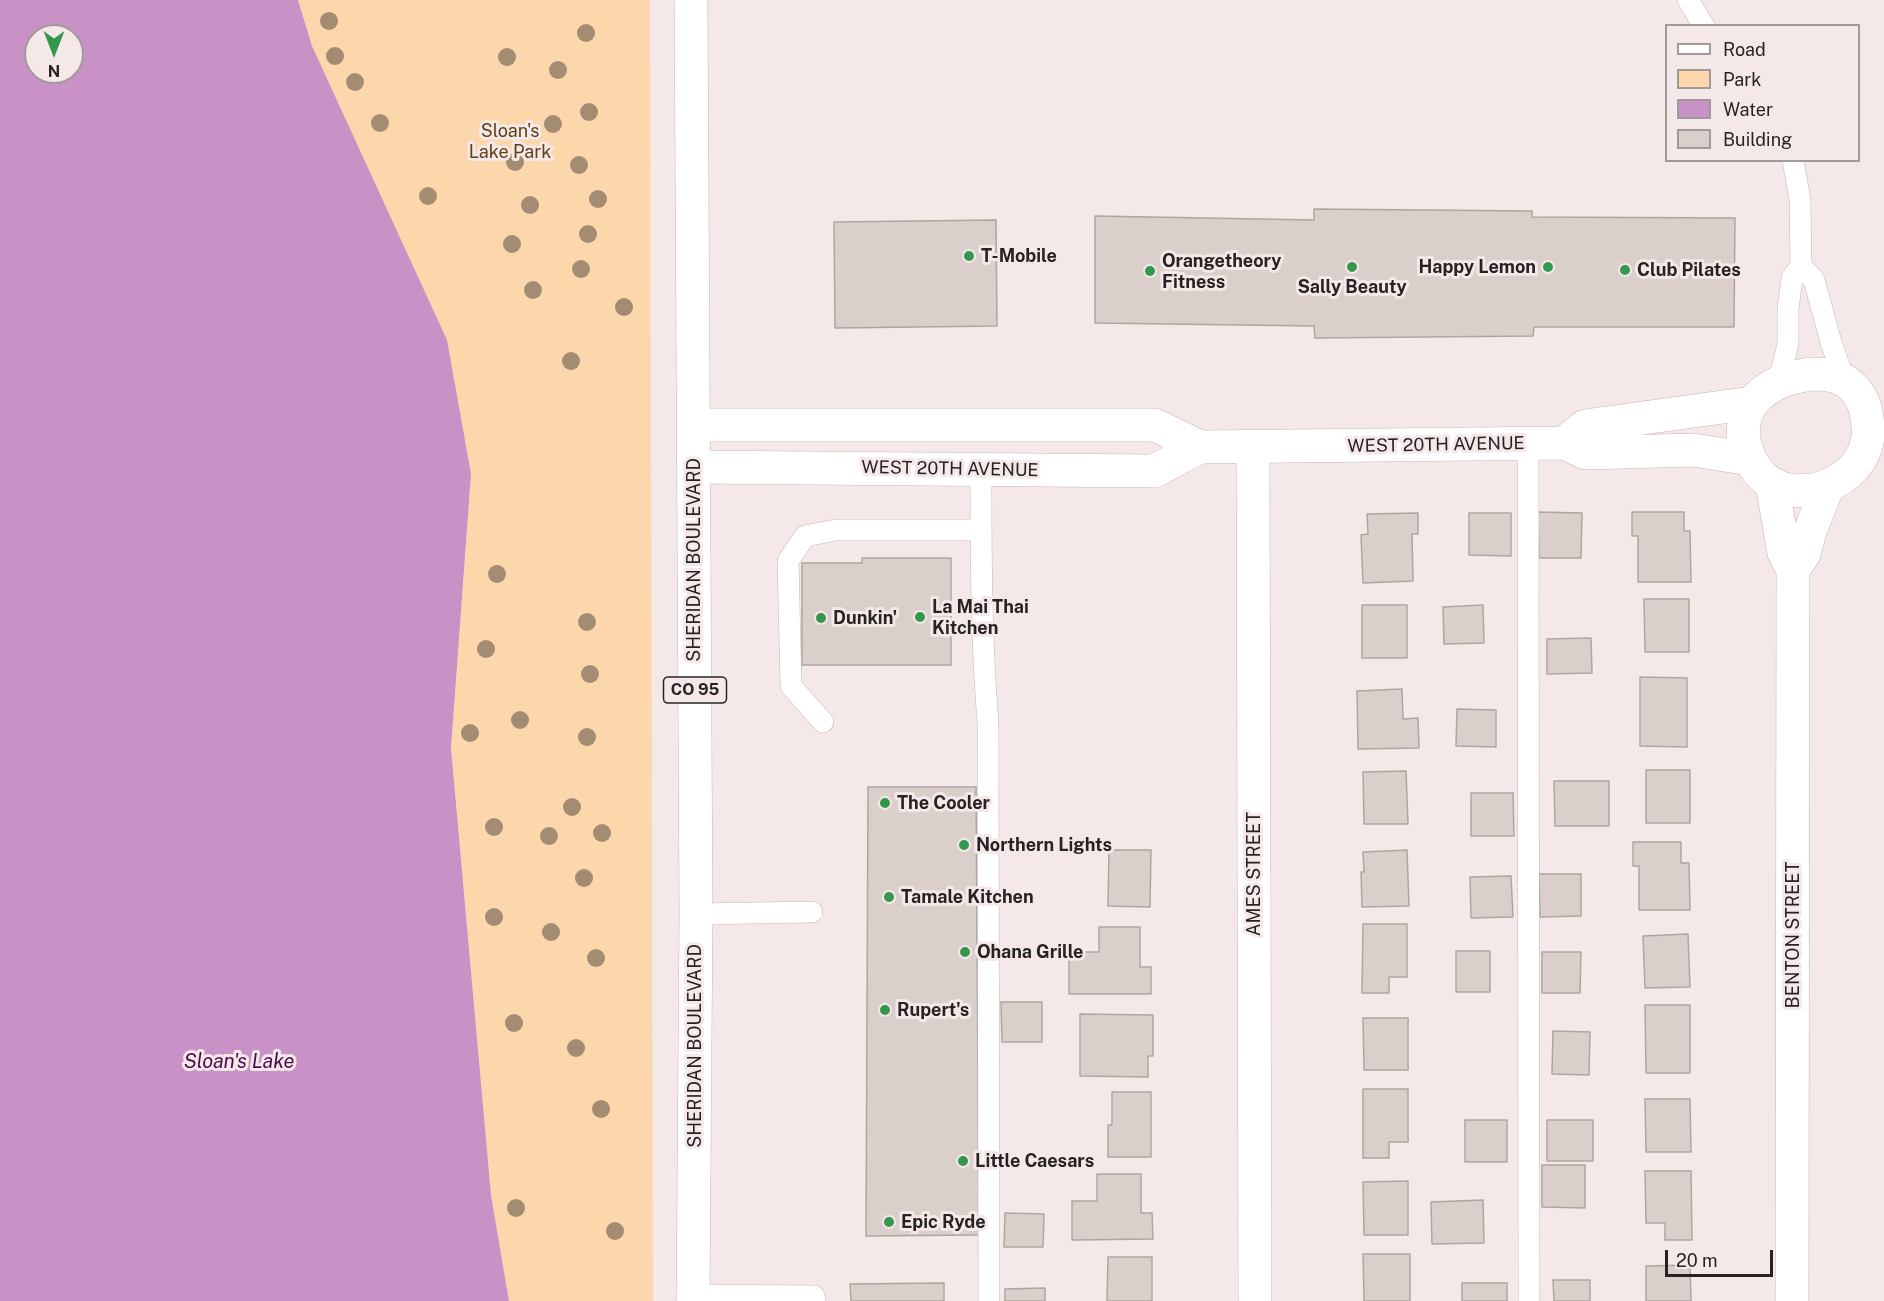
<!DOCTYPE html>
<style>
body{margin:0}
#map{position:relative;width:1884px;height:1301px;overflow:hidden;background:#f5e8e8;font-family:"Public Sans",sans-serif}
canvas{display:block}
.legend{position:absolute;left:1665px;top:24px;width:195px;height:138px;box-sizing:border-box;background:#f5e8e8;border:2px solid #a39999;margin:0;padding:8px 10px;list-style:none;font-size:18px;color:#272323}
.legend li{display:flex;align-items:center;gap:12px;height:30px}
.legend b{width:30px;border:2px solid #a39999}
.north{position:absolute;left:24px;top:24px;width:60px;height:60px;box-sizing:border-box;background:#f5e8e8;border:2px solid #a39999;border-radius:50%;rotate:180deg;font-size:16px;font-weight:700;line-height:24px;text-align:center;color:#272323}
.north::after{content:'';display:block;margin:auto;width:21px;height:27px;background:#33974c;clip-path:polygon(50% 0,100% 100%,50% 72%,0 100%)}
.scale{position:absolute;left:1665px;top:1250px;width:108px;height:27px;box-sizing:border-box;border:3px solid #272323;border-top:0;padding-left:8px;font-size:18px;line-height:21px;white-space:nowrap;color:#272323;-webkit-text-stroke:4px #f5e8e8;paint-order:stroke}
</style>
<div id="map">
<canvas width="1884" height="1301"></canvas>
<ul class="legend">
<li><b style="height:8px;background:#fff"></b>Road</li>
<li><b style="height:16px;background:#fcd7ac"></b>Park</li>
<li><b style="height:16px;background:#c892c6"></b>Water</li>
<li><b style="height:16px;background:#dacfca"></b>Building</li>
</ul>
<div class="north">N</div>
<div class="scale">20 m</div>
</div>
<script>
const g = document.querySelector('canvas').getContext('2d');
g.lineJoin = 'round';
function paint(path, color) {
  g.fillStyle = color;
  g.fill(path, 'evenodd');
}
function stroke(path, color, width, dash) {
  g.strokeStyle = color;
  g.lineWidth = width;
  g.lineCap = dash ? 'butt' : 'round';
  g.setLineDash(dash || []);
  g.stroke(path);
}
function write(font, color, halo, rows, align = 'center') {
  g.font = font + ' "Public Sans",sans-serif';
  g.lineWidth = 6;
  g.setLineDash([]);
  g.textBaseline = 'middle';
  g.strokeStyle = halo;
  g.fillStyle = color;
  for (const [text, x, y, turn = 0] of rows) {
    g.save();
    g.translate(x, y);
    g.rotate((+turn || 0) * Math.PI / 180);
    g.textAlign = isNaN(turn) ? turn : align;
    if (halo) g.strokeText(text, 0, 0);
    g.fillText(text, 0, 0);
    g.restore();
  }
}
paint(new Path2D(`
 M 298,0 L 650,0 L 653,1301 L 509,1301 L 491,1195 L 451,748 L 471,474 L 312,46 Z`), '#fcd7ac');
paint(new Path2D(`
 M 0,0 L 298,0 L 312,46 L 447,340 L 471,474 L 451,748 L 491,1195 L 509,1301 L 0,1301 ZM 36,36 L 72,36 L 72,72 L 36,72 Z`), '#c892c6');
const building = new Path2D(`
 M 1314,209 L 1532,211 L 1532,217 L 1735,218 L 1734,327 L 1534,327 L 1533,336 L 1315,338 L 1314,326 L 1095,323 L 1095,216 L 1314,220 Z
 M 996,220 L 997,326 L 835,328 L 834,222 Z
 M 1538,512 L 1582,513 L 1581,558 L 1539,558 Z
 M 1632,512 L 1684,512 L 1684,531 L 1690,531 L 1691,582 L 1638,582 L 1638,536 L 1632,536 Z
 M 1418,513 L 1418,534 L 1412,534 L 1413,581 L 1363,583 L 1361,535 L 1368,534 L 1367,514 Z
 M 1469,513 L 1511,513 L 1511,556 L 1469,555 Z
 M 862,558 L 951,558 L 951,665 L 802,665 L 802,563 L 862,563 Z
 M 1644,599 L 1689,599 L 1689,652 L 1645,652 Z
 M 1362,605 L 1407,605 L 1407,658 L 1362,658 Z
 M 1483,605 L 1484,643 L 1444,644 L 1443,607 Z
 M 1591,638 L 1592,673 L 1547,674 L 1547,639 Z
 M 1640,677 L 1687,678 L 1687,747 L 1640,746 Z
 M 1402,689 L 1403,719 L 1418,718 L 1419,748 L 1358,749 L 1357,691 Z
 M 1457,709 L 1496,710 L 1496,747 L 1456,746 Z
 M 1646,770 L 1690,770 L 1690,823 L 1646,823 Z
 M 1406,771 L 1408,824 L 1364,824 L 1363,772 Z
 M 1554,781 L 1609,781 L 1609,826 L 1555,826 Z
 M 868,787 L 976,787 L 979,1235 L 866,1236 Z
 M 1471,793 L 1513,793 L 1514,836 L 1471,836 Z
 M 1633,842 L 1681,842 L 1681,863 L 1689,863 L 1690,910 L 1639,910 L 1639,866 L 1633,866 Z
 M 1109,850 L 1151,850 L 1150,907 L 1108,906 Z
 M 1407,850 L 1409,906 L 1362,907 L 1361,872 L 1364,872 L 1363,852 Z
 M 1539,874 L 1581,874 L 1581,916 L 1540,917 Z
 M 1511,876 L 1513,917 L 1471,918 L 1470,877 Z
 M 1363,924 L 1407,924 L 1407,977 L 1389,977 L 1389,993 L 1362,993 Z
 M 1099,927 L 1140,927 L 1140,967 L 1151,967 L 1151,994 L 1069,994 L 1069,952 L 1099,952 Z
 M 1688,934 L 1690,987 L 1645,988 L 1643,936 Z
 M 1456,951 L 1490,951 L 1490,992 L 1456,992 Z
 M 1542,952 L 1581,952 L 1580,993 L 1542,993 Z
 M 1001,1002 L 1042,1002 L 1042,1042 L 1002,1042 Z
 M 1645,1005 L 1690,1005 L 1690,1073 L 1646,1073 Z
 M 1080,1014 L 1153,1015 L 1153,1056 L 1148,1056 L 1148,1077 L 1080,1076 Z
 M 1363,1018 L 1408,1018 L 1408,1070 L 1364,1070 Z
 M 1553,1031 L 1590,1032 L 1589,1075 L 1552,1074 Z
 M 1363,1089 L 1408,1089 L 1408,1142 L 1389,1142 L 1389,1158 L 1363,1158 Z
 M 1112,1092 L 1151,1092 L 1151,1157 L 1108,1157 L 1108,1125 L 1112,1125 Z
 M 1645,1099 L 1690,1099 L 1691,1152 L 1646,1152 Z
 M 1465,1120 L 1507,1120 L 1507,1162 L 1465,1162 Z
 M 1547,1120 L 1593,1120 L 1593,1161 L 1547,1161 Z
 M 1542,1165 L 1585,1165 L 1585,1208 L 1542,1207 Z
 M 1645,1171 L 1691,1171 L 1692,1240 L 1665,1240 L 1665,1223 L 1646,1223 Z
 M 1097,1174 L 1141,1174 L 1141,1213 L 1152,1213 L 1153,1239 L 1072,1240 L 1072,1201 L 1097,1201 Z
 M 1408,1181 L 1408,1235 L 1364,1235 L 1363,1182 Z
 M 1483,1200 L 1484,1243 L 1432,1244 L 1431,1202 Z
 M 1005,1213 L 1044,1214 L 1043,1247 L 1004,1247 Z
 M 1363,1254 L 1410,1254 L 1410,1301 L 1364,1301 Z
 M 1108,1257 L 1152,1257 L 1152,1301 L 1107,1301 Z
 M 1690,1265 L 1691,1301 L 1646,1301 L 1646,1266 Z
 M 1553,1280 L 1590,1280 L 1590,1301 L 1554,1301 Z
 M 944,1283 L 944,1301 L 851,1301 L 850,1284 Z
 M 1462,1283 L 1507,1283 L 1507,1301 L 1462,1301 Z
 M 1045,1288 L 1045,1301 L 1005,1301 L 1005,1289 Z`);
paint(building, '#dacfca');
stroke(building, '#b0a5a1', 1.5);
const lane = new Path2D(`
 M 1688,0 L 1704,26
 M 1801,266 L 1814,280 L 1831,342 L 1844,380
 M 1775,383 L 1782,369 L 1788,344 L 1788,309 L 1792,278 L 1801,266 L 1800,200 L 1793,160
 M 1528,444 L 1529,1301
 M 981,469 C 981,553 981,638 988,722 L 989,1301
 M 823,722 L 791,686 L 788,561 L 805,536 L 836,530 L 980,530
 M 696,914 L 812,912
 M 693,1295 L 814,1296 L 815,1301`);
const street = new Path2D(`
 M 1253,446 L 1255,1301
 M 1772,484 L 1784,553 L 1793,570 L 1792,1301
 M 1793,570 L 1804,554 L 1810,531 L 1828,486`);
const secondary = new Path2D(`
 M 1810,374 C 1822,374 1835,374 1845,381 C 1858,389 1866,404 1867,419 C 1868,425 1869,432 1868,437 C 1863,474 1824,495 1790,490 C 1751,485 1729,430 1754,401 C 1769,383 1788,378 1810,374 Z
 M 693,425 L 1155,425 L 1200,447 L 1564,443 L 1586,453 L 1693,450 L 1750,459
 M 1564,443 L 1585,426 L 1752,403
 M 694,467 L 1154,471 L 1200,447`);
const primary = new Path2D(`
 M 691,0 L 696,914 L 693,1301`);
stroke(lane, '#c3b7b6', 22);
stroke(street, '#c3b7b6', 34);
stroke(secondary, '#c3b7b6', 34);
stroke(primary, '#c3b7b6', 34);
stroke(lane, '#fff', 21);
stroke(street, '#fff', 33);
stroke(secondary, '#fff', 33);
stroke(primary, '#fff', 33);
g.fillStyle = '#a48c73';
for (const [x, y] of [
 [329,21],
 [586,33],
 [335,56],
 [507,57],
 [558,70],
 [355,82],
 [589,112],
 [380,123],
 [553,124],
 [515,162],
 [579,165],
 [428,196],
 [598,199],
 [530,205],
 [588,234],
 [512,244],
 [581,269],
 [533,290],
 [624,307],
 [571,361],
 [497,574],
 [587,622],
 [486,649],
 [590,674],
 [520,720],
 [470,733],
 [587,737],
 [572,807],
 [494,827],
 [602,833],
 [549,836],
 [584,878],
 [494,917],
 [551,932],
 [596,958],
 [514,1023],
 [576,1048],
 [601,1109],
 [516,1208],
 [615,1231]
]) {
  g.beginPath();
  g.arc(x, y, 9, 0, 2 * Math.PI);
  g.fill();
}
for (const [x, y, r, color] of [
 [969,256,6,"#33974c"],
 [1352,267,6,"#33974c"],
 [1548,267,6,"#33974c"],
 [1625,270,6,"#33974c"],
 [1150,271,6,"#33974c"],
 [920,617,6,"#33974c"],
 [821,618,6,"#33974c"],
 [885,803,6,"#33974c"],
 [964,845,6,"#33974c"],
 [889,897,6,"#33974c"],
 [965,952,6,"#33974c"],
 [885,1010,6,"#33974c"],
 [963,1161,6,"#33974c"],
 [889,1222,6,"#33974c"]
]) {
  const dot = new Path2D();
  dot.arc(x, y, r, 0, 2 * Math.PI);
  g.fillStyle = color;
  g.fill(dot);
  stroke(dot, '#f5e8e8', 2);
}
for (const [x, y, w] of [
 [695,690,63]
]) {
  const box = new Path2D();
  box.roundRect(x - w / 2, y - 13, w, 26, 4.5);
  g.fillStyle = '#f5e8e8';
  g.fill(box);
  stroke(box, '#272323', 1.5);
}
write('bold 16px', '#272323', null, [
 ["CO 95",695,690]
]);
write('18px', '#614114', '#f5e8e8', [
 ["Sloan's",510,131],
 ["Lake Park",510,152]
]);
write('bold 18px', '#272323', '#f5e8e8', [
 ["T-Mobile",981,256],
 ["Orangetheory",1162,261],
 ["Fitness",1162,282],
 ["Happy Lemon",1536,267,"right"],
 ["Club Pilates",1637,270],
 ["Sally Beauty",1352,287,"center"],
 ["La Mai Thai",932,607],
 ["Kitchen",932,628],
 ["Dunkin'",833,618],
 ["The Cooler",897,803],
 ["Northern Lights",976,845],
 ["Tamale Kitchen",901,897],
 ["Ohana Grille",977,952],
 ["Rupert's",897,1010],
 ["Little Caesars",975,1161],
 ["Epic Ryde",901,1222]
], 'left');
write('18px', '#272323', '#f5e8e8', [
 ["WEST 20TH AVENUE",1436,445,-1],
 ["WEST 20TH AVENUE",950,469,1],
 ["SHERIDAN BOULEVARD",694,560,-90],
 ["AMES STREET",1254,874,-90],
 ["BENTON STREET",1793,935,-90],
 ["SHERIDAN BOULEVARD",695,1046,-90]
]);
write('italic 20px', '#4c0b4d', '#f5e8e8', [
 ["Sloan's Lake",239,1062]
]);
</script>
